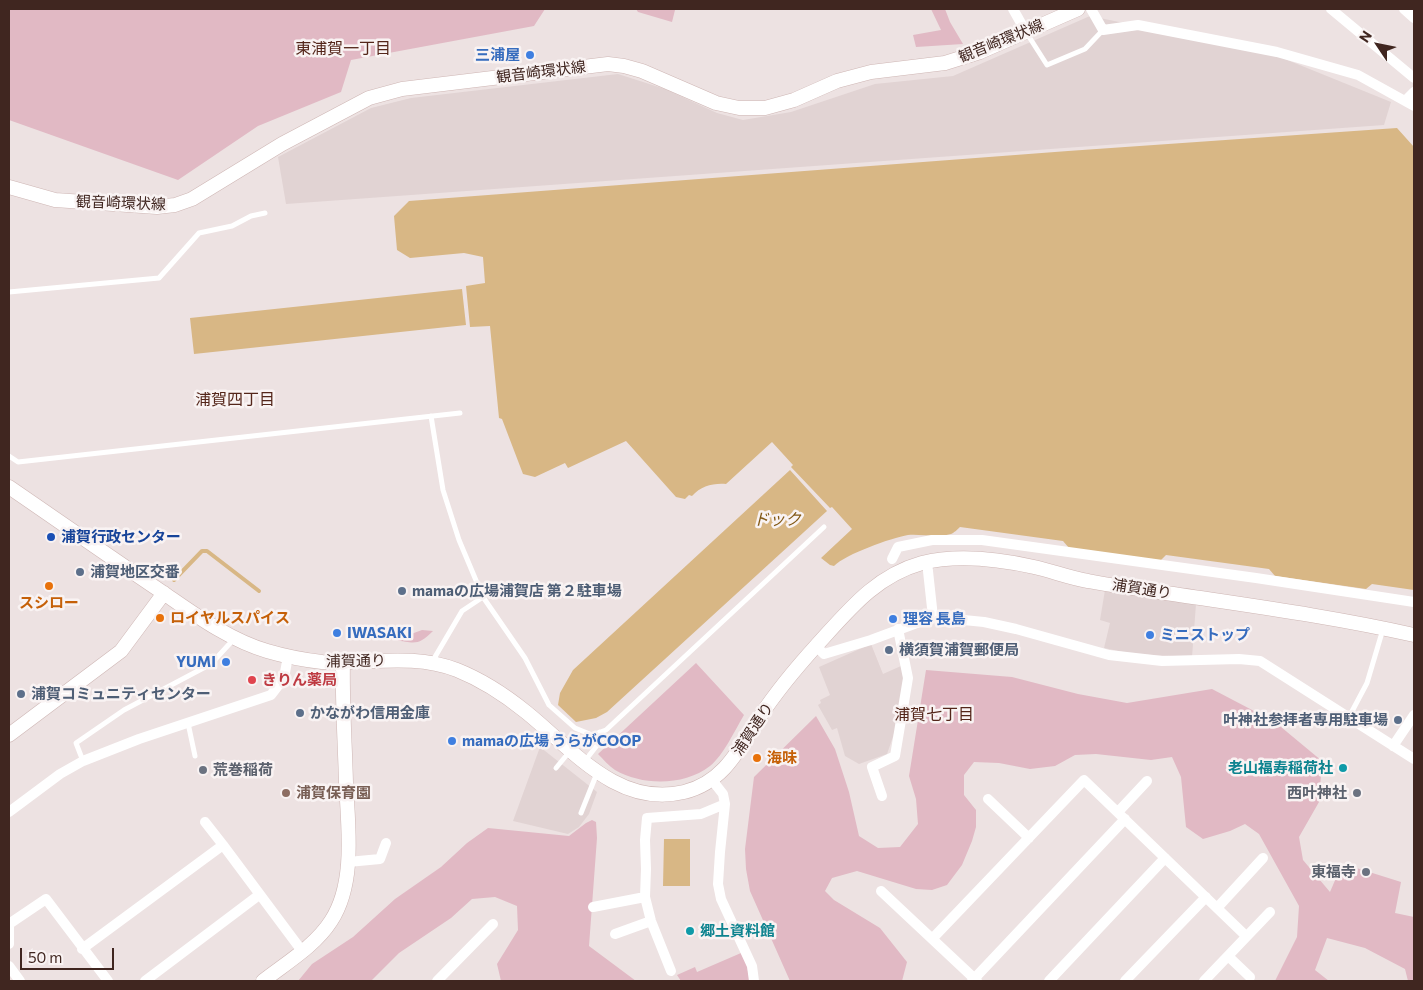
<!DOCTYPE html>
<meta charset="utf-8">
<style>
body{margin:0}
#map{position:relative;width:1423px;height:990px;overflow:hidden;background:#ede2e2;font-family:Commissioner,sans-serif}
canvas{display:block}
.frame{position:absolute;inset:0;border:10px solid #402620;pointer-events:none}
.north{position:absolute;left:1353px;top:20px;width:50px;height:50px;-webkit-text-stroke:4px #f9f3f3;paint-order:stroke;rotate:304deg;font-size:14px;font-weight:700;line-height:20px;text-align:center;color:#402620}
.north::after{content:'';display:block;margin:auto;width:18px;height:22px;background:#402620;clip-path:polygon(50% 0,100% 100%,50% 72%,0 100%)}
.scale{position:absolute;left:20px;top:948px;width:94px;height:22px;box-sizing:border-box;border:2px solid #402620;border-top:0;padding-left:6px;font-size:15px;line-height:18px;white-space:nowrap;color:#402620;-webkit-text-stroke:4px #f9f3f3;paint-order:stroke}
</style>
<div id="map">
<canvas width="1423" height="990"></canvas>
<div class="frame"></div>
<div class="north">N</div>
<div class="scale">50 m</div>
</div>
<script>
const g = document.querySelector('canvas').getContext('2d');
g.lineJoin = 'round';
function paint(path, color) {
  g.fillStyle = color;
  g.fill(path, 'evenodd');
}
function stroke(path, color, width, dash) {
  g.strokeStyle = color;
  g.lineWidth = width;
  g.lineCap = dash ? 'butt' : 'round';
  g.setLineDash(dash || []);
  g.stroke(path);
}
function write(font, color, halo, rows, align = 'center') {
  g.font = font + ' Commissioner,"Noto Sans JP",sans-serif';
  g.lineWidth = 5;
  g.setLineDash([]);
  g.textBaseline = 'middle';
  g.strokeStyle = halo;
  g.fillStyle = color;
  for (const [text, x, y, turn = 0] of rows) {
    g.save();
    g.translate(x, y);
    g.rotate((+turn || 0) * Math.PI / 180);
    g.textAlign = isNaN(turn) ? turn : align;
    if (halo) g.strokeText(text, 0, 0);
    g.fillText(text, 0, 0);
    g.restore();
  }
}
paint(new Path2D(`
 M 1090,16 L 1270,53 L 1391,102 L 1384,125 L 286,204 L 278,157 L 371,108 L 411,98 L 618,74 L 665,89 L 717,113 L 743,120 L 791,112 L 875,84 L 953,76 Z
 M 1105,590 L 1196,604 L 1192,657 L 1133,654 L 1104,648 L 1110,623 L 1100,620 Z
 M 871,644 L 883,674 L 901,666 L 904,680 L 896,728 L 887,754 L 859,764 L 845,756 L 837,728 L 832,730 L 819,707 L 818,705 L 821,703 L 820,700 L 830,695 L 819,667 Z
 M 540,747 L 597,792 L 589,814 L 579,827 L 568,834 L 513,821 Z`), '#e1d3d3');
paint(new Path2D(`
 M 9,9 L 545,9 L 534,26 L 351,60 L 341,92 L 258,126 L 178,180 L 9,120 Z
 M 636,9 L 675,9 L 675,10 L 672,22 L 638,12 Z
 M 931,9 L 945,9 L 950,22 L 963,44 L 916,47 L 913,35 L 941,30 Z
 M 422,630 L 433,631 C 418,646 415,643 395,640 Z
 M 696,663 L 744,715 C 735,730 723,756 710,766 C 684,786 643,786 615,770 C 609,766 603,759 598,754 Z
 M 926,670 L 1012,677 L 1078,694 L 1127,703 L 1212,689 L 1275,722 L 1322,761 L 1319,802 L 1299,837 L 1303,860 L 1330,892 L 1336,878 L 1341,879 L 1347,865 L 1401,882 L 1395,913 L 1414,917 L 1414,981 L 1408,981 L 1405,969 L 1365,948 L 1327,938 L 1315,970 L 1329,981 L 1275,981 L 1297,937 L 1299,906 L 1259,834 L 1245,824 L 1230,831 L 1203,839 L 1186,827 L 1181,777 L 1172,757 L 1151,760 L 1096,754 L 1075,755 L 1055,766 L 1030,769 L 999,763 L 974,762 L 964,775 L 964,795 L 976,810 L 976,827 L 972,841 L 962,865 L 947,885 L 932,890 L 916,889 L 857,871 L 832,878 L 825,891 L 834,900 L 880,928 L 907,962 L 902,981 L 790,981 L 750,891 L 746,869 L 745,849 L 754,777 L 816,716 L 835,749 L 849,792 L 859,836 L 878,848 L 900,847 L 918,824 L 916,799 L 909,776 Z
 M 592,820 L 596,822 L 597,838 L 589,946 L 636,981 L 501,981 L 497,964 L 518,930 L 517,906 L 495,897 L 472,899 L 451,918 L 399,953 L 371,981 L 298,981 L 312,964 L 353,937 L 395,899 L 441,867 L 467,843 L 488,828 L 569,836 L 586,823 Z
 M 741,953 L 746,961 L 750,981 L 681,981 L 677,975 L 695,967 L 697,972 Z`), '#e1b9c4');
paint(new Path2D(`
 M 1397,128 L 1414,147 L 1414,590 L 1372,584 L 1366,589 L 1275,576 L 1269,569 L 1166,555 L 1160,561 L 1069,548 L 1063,541 L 960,527 C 958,529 954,533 951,534 C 938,538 922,534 908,535 C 891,538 846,554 834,566 L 830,565 L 821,558 L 852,529 L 832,507 L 830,508 L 791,467 L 793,465 L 772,442 L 726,484 C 713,483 701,486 692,496 L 689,495 L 685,499 L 676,497 L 626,441 L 568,468 L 565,463 L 535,477 L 523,474 L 502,419 L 499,418 L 490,326 L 470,327 L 466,286 L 485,283 L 483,257 L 464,253 L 410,258 L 397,250 L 394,216 L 409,201 L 1068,151 Z
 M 462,289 L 466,325 L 194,354 L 190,318 Z
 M 790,470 L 827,511 L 607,712 L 596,718 L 576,722 L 558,705 L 560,693 L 573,670 Z
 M 664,839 L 690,839 L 690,886 L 663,886 Z`), '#d8b785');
stroke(new Path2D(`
 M 174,580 L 202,551 L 207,551 L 259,591`), '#d8b785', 4);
const secondary = new Path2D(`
 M 9,187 L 55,200 L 157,207 L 175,205 L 192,199 L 282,144 L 369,98 L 402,89 L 608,64 L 624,66 L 642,71 L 716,103 L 739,108 L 765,108 L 794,100 L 837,81 L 871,72 L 945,63 L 980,52 L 1078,9
 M 9,487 C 60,522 110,557 162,592 C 194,614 229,640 267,651 C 284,656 304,660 322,662 C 367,664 414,653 457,670 C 482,680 505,695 526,712 C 572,749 618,808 684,792 C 725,782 740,747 761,715 C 777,691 797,667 816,646 C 848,611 875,576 922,563 C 958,554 998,559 1034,567 C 1052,571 1070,578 1088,581 C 1112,586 1136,588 1160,592 C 1245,605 1330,616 1414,635
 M 9,735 L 121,651 L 164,593
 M 263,981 C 286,963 315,946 331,921 C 356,883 348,826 346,783 C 345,743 342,702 343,661`);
stroke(secondary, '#ceb6b4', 15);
stroke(new Path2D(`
 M 1026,32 L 1047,65 L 1085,49 L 1103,30
 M 9,292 L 159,278 L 199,233 L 232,226 L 251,216 L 265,213
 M 431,416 L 443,490 L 459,540 L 483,597 L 525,658 L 549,705 L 575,728 L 592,735 L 606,730 L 824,527
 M 9,456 L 18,462 L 460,413
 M 432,662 L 462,611 L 483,597
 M 1349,717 L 1367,683 L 1383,629
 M 188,723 L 195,756
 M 83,761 L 76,743 L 124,710 L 211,664 L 233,640
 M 584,762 L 602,739 L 600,732
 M 556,768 L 570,751
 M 581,813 L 597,773`), '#fff', 5);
stroke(new Path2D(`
 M 1013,9 L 1026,32
 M 1091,9 L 1103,30 L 1138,25 L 1277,52 L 1358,75 L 1414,106
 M 1331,9 L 1414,78
 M 1404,9 L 1414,18
 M 1405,101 L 1414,92
 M 892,559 L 898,547 L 932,540 L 982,540 L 1256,578 L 1414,602
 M 927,562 L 933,617
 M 816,646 L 824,654 L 871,640 L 933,617 L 984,622 L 1016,629 L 1109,655 L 1162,661 L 1239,659 L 1260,661 L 1414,759
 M 1393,746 L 1414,715
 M 712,780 L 723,794 L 725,804 L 720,852 L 718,884 L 721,899 L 752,966 L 754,981
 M 882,796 L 872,767 L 895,756 L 908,678 L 898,629
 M 988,799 L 1029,838
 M 9,812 L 60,774 L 83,761 L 139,739 L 271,695 L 284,678 L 288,656
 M 1118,812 L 1147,781
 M 205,822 L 223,845
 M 348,862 L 380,859 L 386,843
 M 881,891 L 977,981
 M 593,907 L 645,897
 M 1217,908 L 1263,858
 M 615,934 L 651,921
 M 932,939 L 1084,780 L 1246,936
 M 9,944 L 9,924 L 46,899 L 108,981
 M 82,949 L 223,845 L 302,951
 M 1228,956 L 1250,977
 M 9,966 L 20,981
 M 671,971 L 651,921 L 645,897 L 646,869 L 645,840 L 647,818 L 701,814 L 725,804
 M 145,981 L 259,895
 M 437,981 L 493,924
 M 972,981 L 1125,819
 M 1049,981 L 1165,858
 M 1125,981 L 1206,897
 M 1204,981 L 1270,912`), '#fff', 10);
stroke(secondary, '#fff', 14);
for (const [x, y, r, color] of [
 [530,55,5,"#3f7fe0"],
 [51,537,5,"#1a4fb4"],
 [80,572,5,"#5c6f8a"],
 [49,586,5,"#e8710a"],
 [402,591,5,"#5c6f8a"],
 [160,618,5,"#e8710a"],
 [893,619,5,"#3f7fe0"],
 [337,633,5,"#3f7fe0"],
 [1150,635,5,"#3f7fe0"],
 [889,650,5,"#5c6f8a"],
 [226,662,5,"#3f7fe0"],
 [252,680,5,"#e0444e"],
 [21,694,5,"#5c6f8a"],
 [300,713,5,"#5c6f8a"],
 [1398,720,5,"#5c6f8a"],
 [452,741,5,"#3f7fe0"],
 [757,758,5,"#e8710a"],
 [1343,768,5,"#0f9aa8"],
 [203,770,5,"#6b7280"],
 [286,793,5,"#8d6e63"],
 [1357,793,5,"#6b7280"],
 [1366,872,5,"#6b7280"],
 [690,931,5,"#0f9aa8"]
]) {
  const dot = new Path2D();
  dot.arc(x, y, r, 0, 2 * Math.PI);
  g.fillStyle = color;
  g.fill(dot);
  stroke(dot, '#f9f3f3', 2);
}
write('15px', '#402620', '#f9f3f3', [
 ["観音崎環状線",1001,41,-22],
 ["観音崎環状線",541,72,-7],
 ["観音崎環状線",121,203,2],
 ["浦賀通り",1142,589,9],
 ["浦賀通り",356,661,-1],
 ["浦賀通り",753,729,-56]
]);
write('bold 15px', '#366cbe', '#f9f3f3', [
 ["三浦屋",520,55,"right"],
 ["理容 長島",903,619],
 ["IWASAKI",347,633],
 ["ミニストップ",1160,635],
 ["YUMI",216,662,"right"],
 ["mamaの広場 うらがCOOP",462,741]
], 'left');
write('bold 15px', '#164399', '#f9f3f3', [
 ["浦賀行政センター",61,537]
], 'left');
write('bold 15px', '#4e5e75', '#f9f3f3', [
 ["浦賀地区交番",90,572],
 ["mamaの広場浦賀店 第２駐車場",412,591],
 ["横須賀浦賀郵便局",899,650],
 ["浦賀コミュニティセンター",31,694],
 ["かながわ信用金庫",310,713],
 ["叶神社参拝者専用駐車場",1388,720,"right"]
], 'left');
write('bold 15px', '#c56008', '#f9f3f3', [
 ["スシロー",49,603,"center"],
 ["ロイヤルスパイス",170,618],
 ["海味",767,758]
], 'left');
write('bold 15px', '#be3a42', '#f9f3f3', [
 ["きりん薬局",262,680]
], 'left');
write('bold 15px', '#0d838f', '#f9f3f3', [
 ["老山福寿稲荷社",1333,768],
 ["郷土資料館",700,931,"left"]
], 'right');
write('bold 15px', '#5b616d', '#f9f3f3', [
 ["荒巻稲荷",213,770,"left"],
 ["西叶神社",1347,793],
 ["東福寺",1356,872]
], 'right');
write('bold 15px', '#785e54', '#f9f3f3', [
 ["浦賀保育園",296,793]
], 'left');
write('16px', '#54261a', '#f9f3f3', [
 ["東浦賀一丁目",343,49],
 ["浦賀四丁目",235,400],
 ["浦賀七丁目",934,715]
]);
write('italic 16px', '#825814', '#f9f3f3', [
 ["ドック",777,520]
]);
</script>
